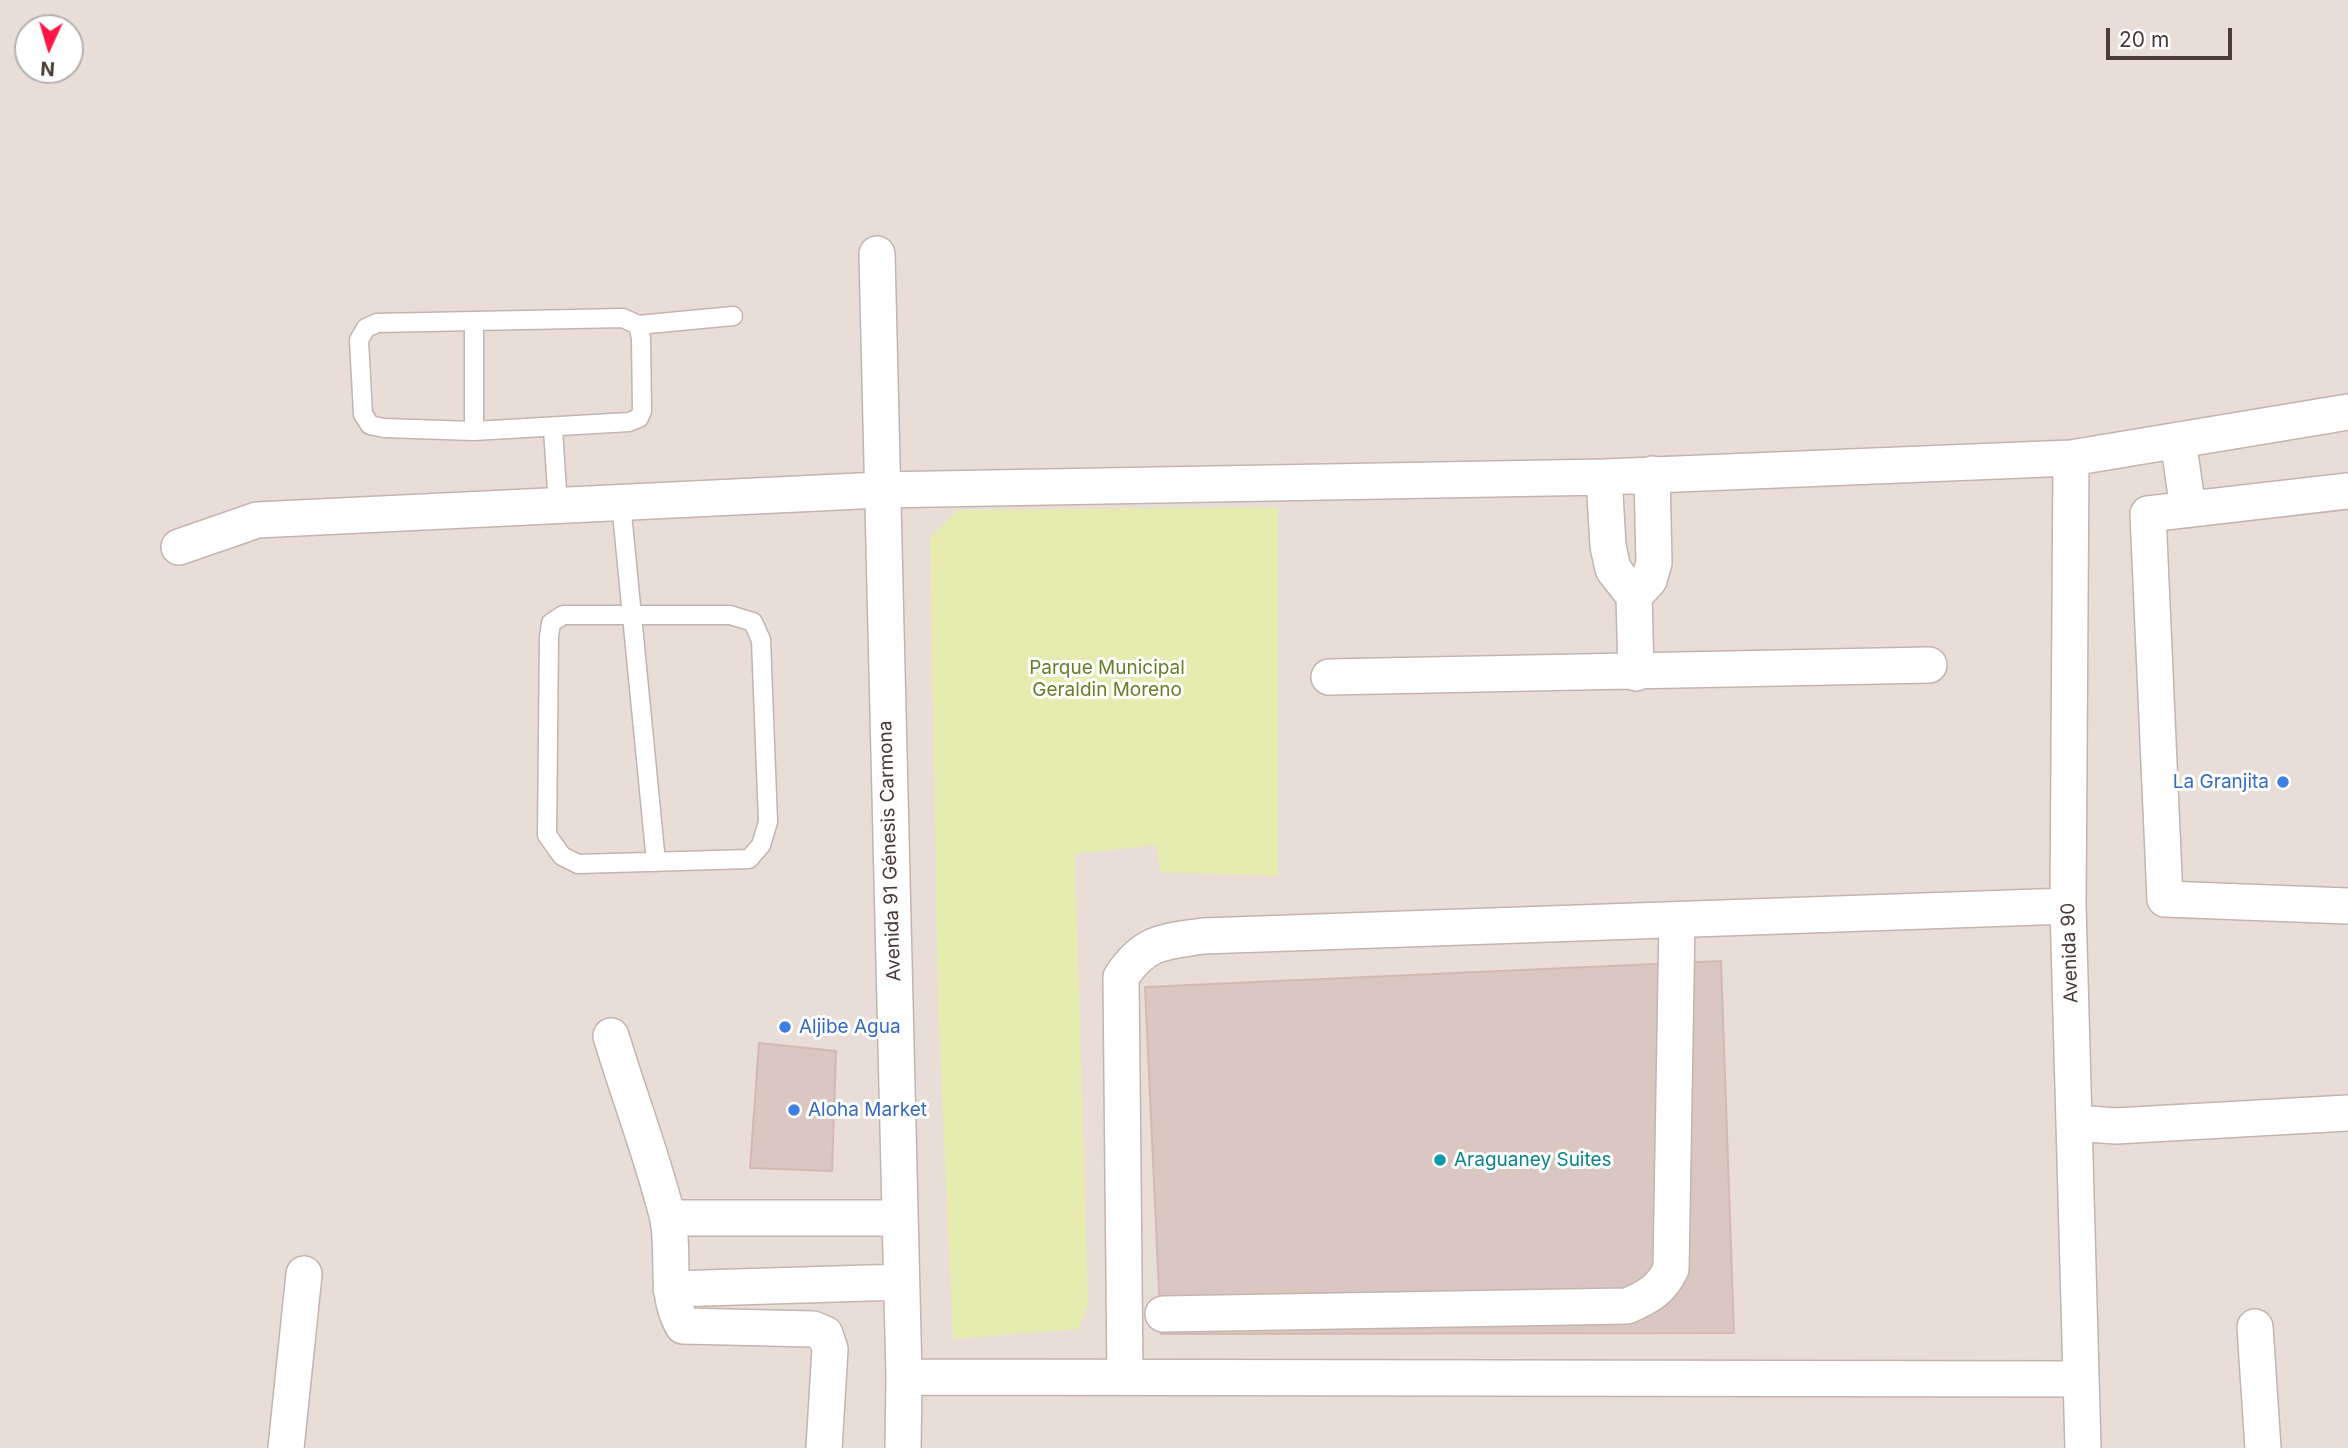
<!DOCTYPE html>
<meta charset="utf-8">
<style>
body{margin:0}
#map{position:relative;width:2348px;height:1448px;overflow:hidden;background:#f5ede9;font-family:Inter,sans-serif}
canvas{display:block}
.north{position:absolute;left:14px;top:14px;width:70px;height:70px;box-sizing:border-box;background:#fff;border:2px solid #b6b1af;border-radius:50%;rotate:184deg;font-size:19px;font-weight:700;line-height:28px;text-align:center;color:#493b37}
.north::after{content:'';display:block;margin:auto;width:24px;height:32px;background:#ff1647;clip-path:polygon(50% 0,100% 100%,50% 72%,0 100%)}
.scale{position:absolute;left:2106px;top:28px;width:126px;height:32px;box-sizing:border-box;border:4px solid #493b37;border-top:0;padding-left:9px;font-size:21px;line-height:24px;white-space:nowrap;color:#493b37;-webkit-text-stroke:5px #fff;paint-order:stroke}
</style>
<div id="map">
<canvas width="2348" height="1448"></canvas>
<div class="north">N</div>
<div class="scale">20 m</div>
</div>
<script>
const g = document.querySelector('canvas').getContext('2d');
g.lineJoin = 'round';
function paint(path, color) {
  g.fillStyle = color;
  g.fill(path, 'evenodd');
}
function stroke(path, color, width, dash) {
  g.strokeStyle = color;
  g.lineWidth = width;
  g.lineCap = dash ? 'butt' : 'round';
  g.setLineDash(dash || []);
  g.stroke(path);
}
function write(font, color, halo, rows, align = 'center') {
  g.font = font + ' Inter,sans-serif';
  g.lineWidth = 6;
  g.setLineDash([]);
  g.textBaseline = 'middle';
  g.strokeStyle = halo;
  g.fillStyle = color;
  for (const [text, x, y, turn = 0] of rows) {
    g.save();
    g.translate(x, y);
    g.rotate((+turn || 0) * Math.PI / 180);
    g.textAlign = isNaN(turn) ? turn : align;
    if (halo) g.strokeText(text, 0, 0);
    g.fillText(text, 0, 0);
    g.restore();
  }
}
paint(new Path2D(`
 M 0,0 L 2348,0 L 2348,1448 L 0,1448 ZM 28,28 L 70,28 L 70,70 L 28,70 Z`), '#e9ddd7');
paint(new Path2D(`
 M 1278,507 L 1278,876 L 1160,872 L 1156,845 L 1075,854 L 1088,1304 L 1079,1329 L 953,1339 L 938,1003 L 930,538 L 958,510 Z`), '#e6ebb0');
const building = new Path2D(`
 M 1721,961 L 1734,1333 L 1161,1334 L 1145,987 Z
 M 759,1043 L 836,1051 L 832,1171 L 750,1168 Z`);
paint(building, '#dac7c1');
stroke(building, '#d3b9b1', 2);
const lane = new Path2D(`
 M 623,318 L 638,325 L 641,338 L 642,411 L 639,418 L 629,422 L 474,431 L 384,428 L 370,425 L 363,414 L 359,340 L 366,328 L 377,323 Z
 M 474,321 L 474,431
 M 638,325 L 733,316
 M 553,429 L 558,506
 M 621,503 L 656,862
 M 563,615 L 730,615 L 753,622 L 761,640 L 768,822 L 761,845 L 749,859 L 578,864 L 562,856 L 547,835 L 549,637 L 551,623 Z`);
const street = new Path2D(`
 M 877,254 L 904,1377 L 903,1448
 M 2178,440 L 2188,509
 M 2071,458 L 2068,906 L 2083,1448
 M 1604,477 L 1608,546 L 1613,569 L 1634,596 L 1636,673
 M 2348,491 L 2148,514 L 2165,899 L 2348,906
 M 179,547 L 257,520 L 880,490 L 1604,477 L 2071,458 L 2348,412
 M 1634,596 L 1649,580 L 1654,563 L 1652,474
 M 1329,677 L 1929,665
 M 611,1036 C 629,1096 652,1155 667,1215 C 676,1252 663,1292 683,1326 L 813,1329 L 825,1334 L 830,1349 L 824,1448
 M 2074,1123 L 2116,1126 L 2348,1113
 M 668,1218 L 899,1218
 M 671,1289 L 901,1282
 M 1163,1314 L 1627,1306 C 1648,1297 1661,1290 1671,1269 L 1677,920
 M 2255,1327 L 2263,1448
 M 1125,1376 L 1121,977 C 1145,941 1163,942 1203,936 L 2068,906
 M 904,1377 L 2080,1379
 M 286,1448 L 304,1274`);
stroke(lane, '#c4b4ae', 21);
stroke(street, '#c4b4ae', 38);
stroke(lane, '#fff', 18);
stroke(street, '#fff', 35);
for (const [x, y, r, color] of [
 [2283,782,7,"#3f7fe0"],
 [785,1027,7,"#3f7fe0"],
 [794,1110,7,"#3f7fe0"],
 [1440,1160,7,"#0f9aa8"]
]) {
  const dot = new Path2D();
  dot.arc(x, y, r, 0, 2 * Math.PI);
  g.fillStyle = color;
  g.fill(dot);
  stroke(dot, '#fff', 2.5);
}
write('19px', '#687f26', '#fff', [
 ["Parque Municipal",1107,668],
 ["Geraldin Moreno",1107,690]
]);
write('19px', '#366cbe', '#fff', [
 ["La Granjita",2269,782,"right"],
 ["Aljibe Agua",799,1027],
 ["Aloha Market",808,1110]
], 'left');
write('19px', '#493b37', '#fff', [
 ["Avenida 91 Génesis Carmona",890,851,-92],
 ["Avenida 90",2070,953,-92]
]);
write('19px', '#0d838f', '#fff', [
 ["Araguaney Suites",1454,1160]
], 'left');
</script>
